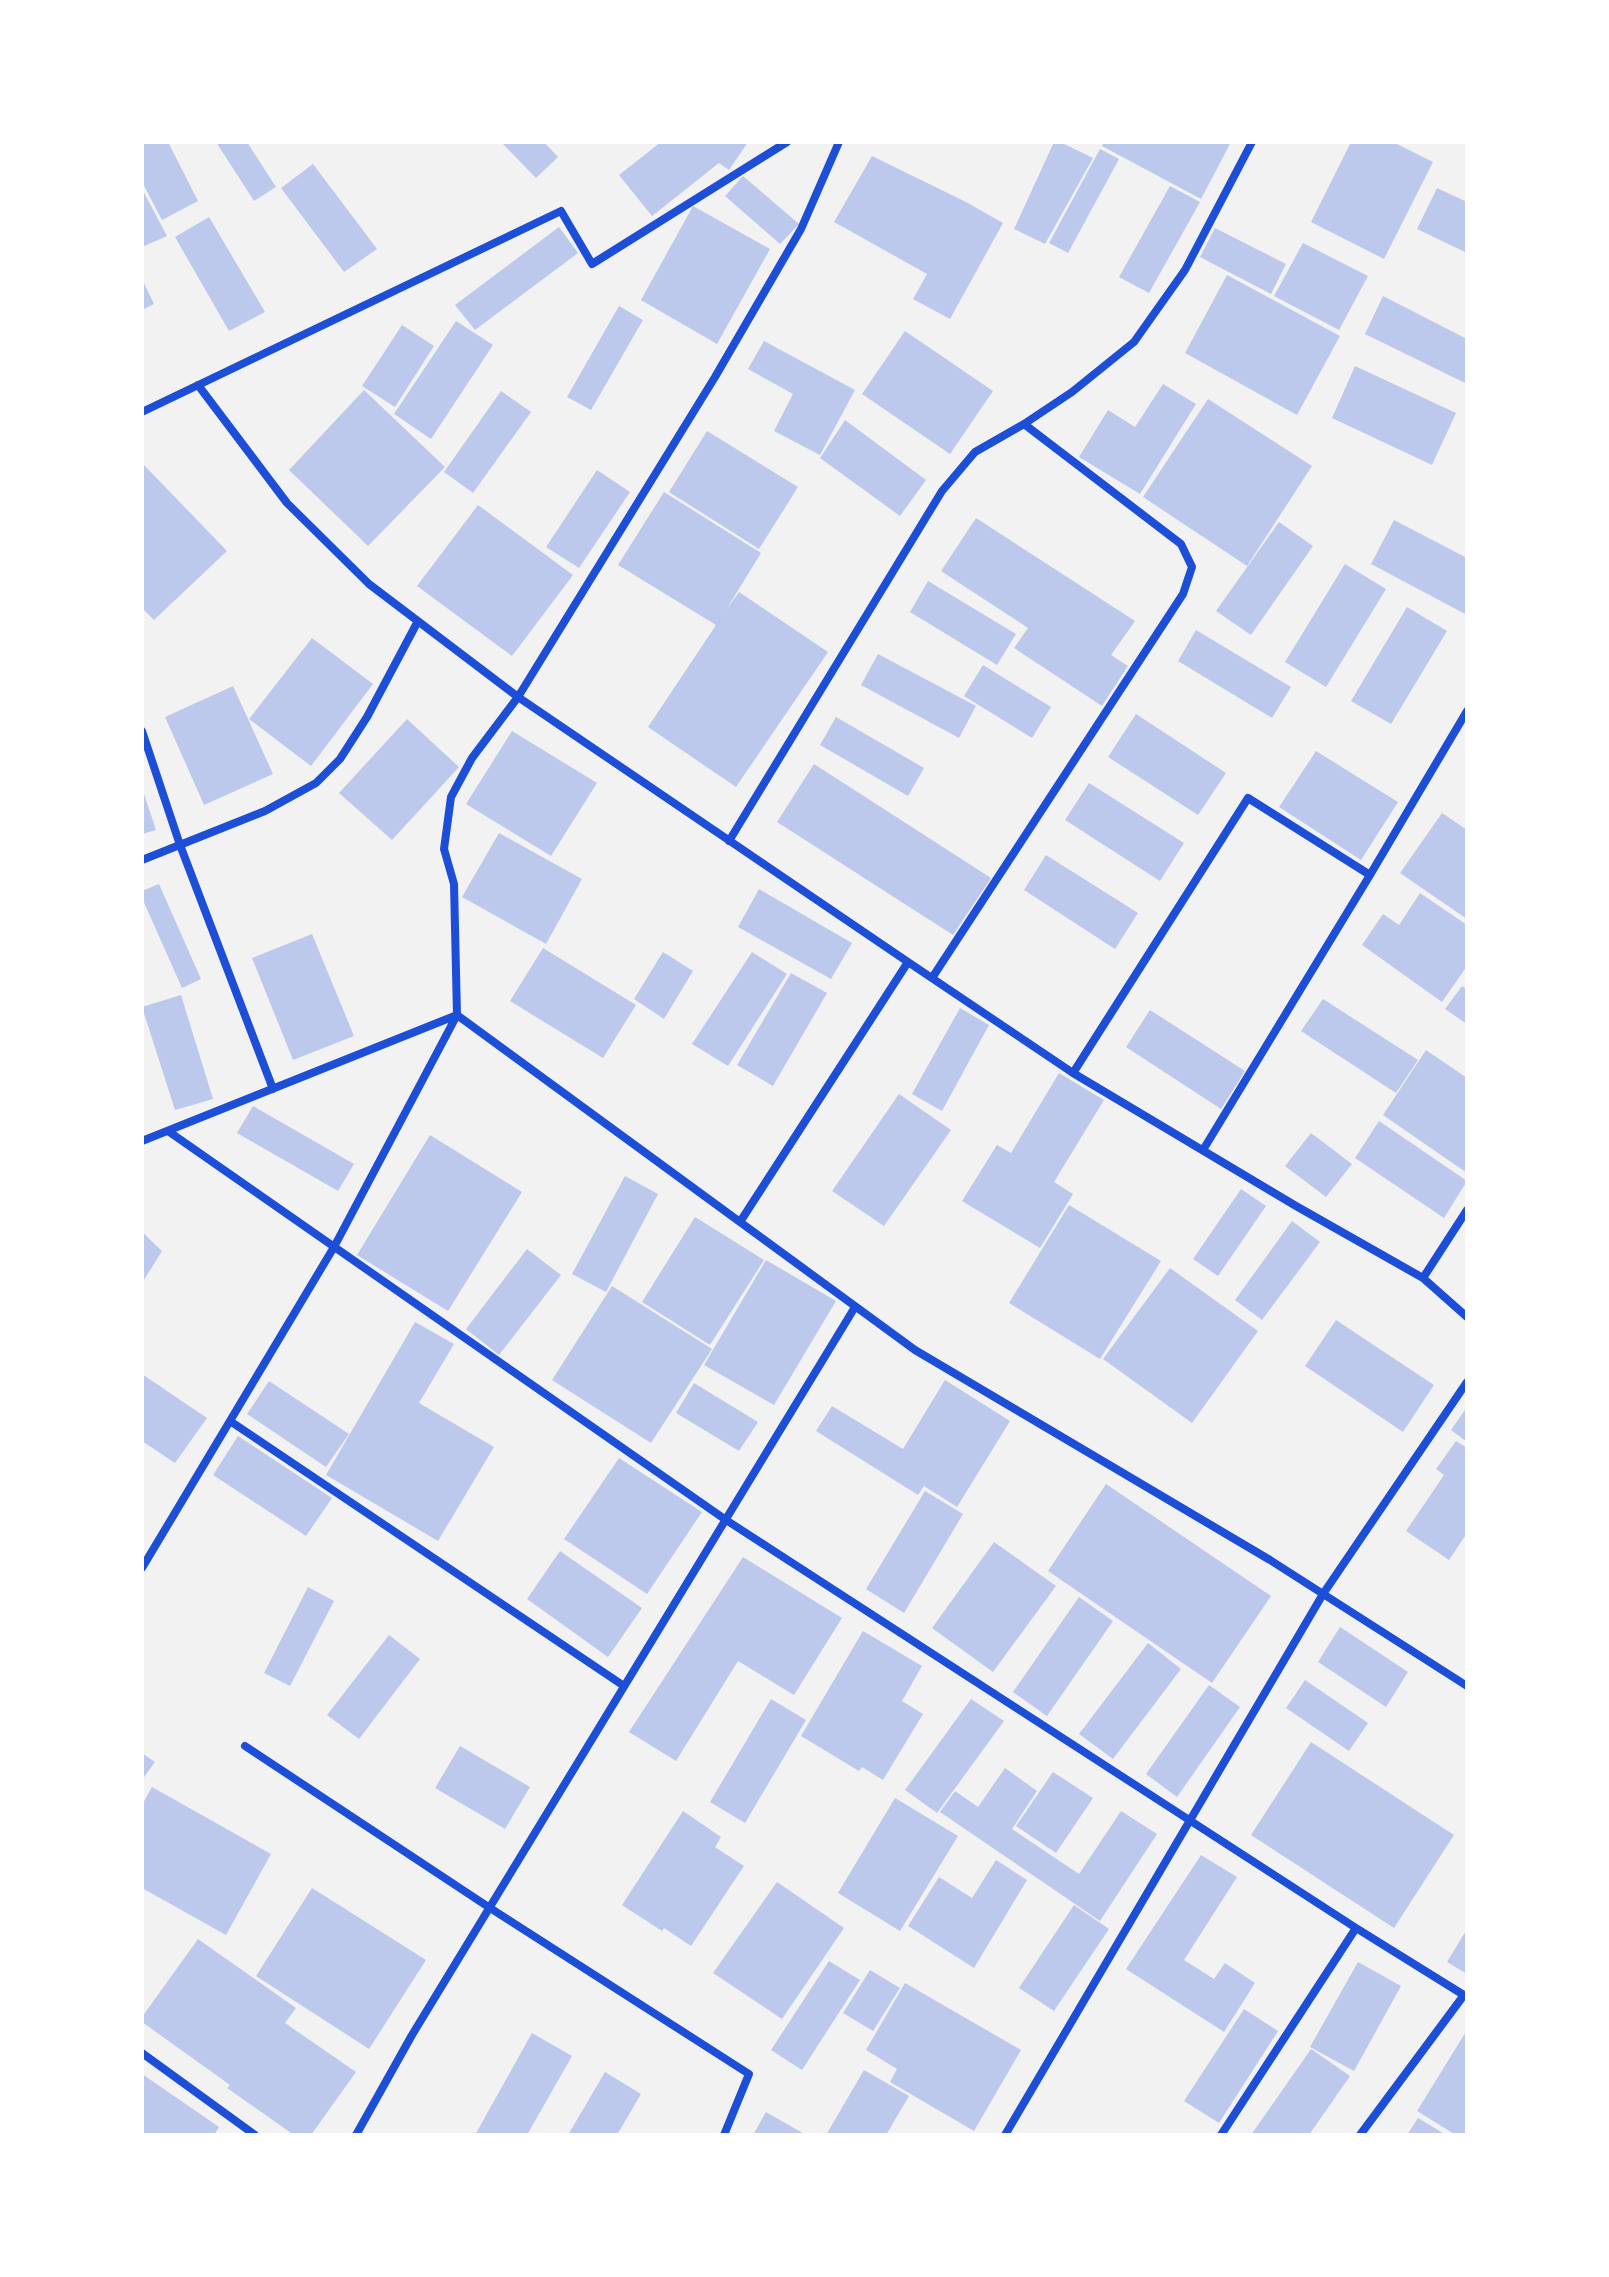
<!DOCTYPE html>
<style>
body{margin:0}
#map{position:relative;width:1609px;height:2277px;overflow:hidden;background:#f2f2f2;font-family:"Asap Condensed",sans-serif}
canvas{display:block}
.frame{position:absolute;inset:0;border:144px solid #fff;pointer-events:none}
</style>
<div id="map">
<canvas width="1609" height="2277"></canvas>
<div class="frame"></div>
</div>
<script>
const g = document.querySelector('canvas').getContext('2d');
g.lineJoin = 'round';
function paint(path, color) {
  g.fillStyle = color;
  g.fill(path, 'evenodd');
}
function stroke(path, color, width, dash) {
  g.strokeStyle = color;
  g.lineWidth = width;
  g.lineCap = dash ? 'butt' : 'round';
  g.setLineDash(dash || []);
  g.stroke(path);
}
paint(new Path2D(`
 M 142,142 L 168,142 L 198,201 L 162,220 L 142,182 Z
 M 216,142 L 247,142 L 276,187 L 254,201 Z
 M 501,142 L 544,142 L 558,157 L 536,178 Z
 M 661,142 L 748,142 L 729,170 L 719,163 L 652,216 L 619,175 Z
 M 1054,142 L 1060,142 L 1093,158 L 1045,244 L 1014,229 Z
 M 1104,142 L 1231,142 L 1201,199 L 1102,146 Z
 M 1351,142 L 1393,142 L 1433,162 L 1384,259 L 1311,222 Z
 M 1100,149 L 1119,159 L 1068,253 L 1049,243 Z
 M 872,156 L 966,202 L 1003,223 L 950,319 L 913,299 L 927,274 L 834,222 Z
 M 313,164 L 377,249 L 344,272 L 281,188 Z
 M 743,176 L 799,224 L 780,244 L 725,196 Z
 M 1170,186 L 1200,202 L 1149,293 L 1119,277 Z
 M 1437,188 L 1467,202 L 1467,253 L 1417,229 Z
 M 142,189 L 167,236 L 142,247 Z
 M 693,206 L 770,249 L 717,344 L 641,300 Z
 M 209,217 L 265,312 L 229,331 L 175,237 Z
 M 559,227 L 578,253 L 475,330 L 455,305 Z
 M 1215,228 L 1286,264 L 1271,294 L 1200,257 Z
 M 1303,243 L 1368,276 L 1339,330 L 1274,296 Z
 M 1227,275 L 1340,336 L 1297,415 L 1185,353 Z
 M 142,279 L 154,304 L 142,310 Z
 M 1383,296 L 1467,339 L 1465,383 L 1365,334 Z
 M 619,306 L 643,320 L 591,410 L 567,397 Z
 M 456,321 L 493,345 L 431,439 L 394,414 Z
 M 402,325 L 434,346 L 395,407 L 362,386 Z
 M 905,331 L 993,391 L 950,454 L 862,394 Z
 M 764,341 L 855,390 L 820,455 L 774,431 L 793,394 L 748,369 Z
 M 1355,366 L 1456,413 L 1432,465 L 1332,418 Z
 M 1163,384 L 1196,404 L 1140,494 L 1079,457 L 1108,410 L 1135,427 Z
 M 364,390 L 445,467 L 368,546 L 289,470 Z
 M 501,391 L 531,412 L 473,493 L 444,472 Z
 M 1208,399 L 1312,466 L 1247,566 L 1143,497 Z
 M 845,420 L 926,480 L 900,516 L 820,458 Z
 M 707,431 L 798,487 L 759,549 L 669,492 Z
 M 142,463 L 227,551 L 154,620 L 142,608 Z
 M 597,470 L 630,492 L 579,568 L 546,547 Z
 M 664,492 L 761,553 L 726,610 L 739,592 L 828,652 L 736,787 L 648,727 L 716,625 L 618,565 Z
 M 478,505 L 573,575 L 512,656 L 417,586 Z
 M 976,518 L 1135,621 L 1111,655 L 1128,666 L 1102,706 L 1014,648 L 1028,628 L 941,571 Z
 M 1394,520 L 1467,558 L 1467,615 L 1371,564 Z
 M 1279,522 L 1313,546 L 1251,635 L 1216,611 Z
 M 1345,564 L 1386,589 L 1326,687 L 1285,662 Z
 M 928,581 L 1016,634 L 997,665 L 910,612 Z
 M 1407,607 L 1447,631 L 1391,724 L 1351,701 Z
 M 1196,630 L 1291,687 L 1272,718 L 1178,661 Z
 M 312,638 L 373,684 L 311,766 L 249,719 Z
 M 878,654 L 976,706 L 959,738 L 861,685 Z
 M 983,665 L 1051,707 L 1032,738 L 964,696 Z
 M 233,686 L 273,774 L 204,805 L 165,717 Z
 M 1136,714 L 1226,773 L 1198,815 L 1108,757 Z
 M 836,717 L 924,768 L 908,796 L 820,745 Z
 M 407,719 L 459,767 L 392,840 L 339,793 Z
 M 512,731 L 597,783 L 551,856 L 466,804 Z
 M 1316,751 L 1398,802 L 1361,860 L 1279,807 Z
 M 814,764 L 991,878 L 953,935 L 777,822 Z
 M 1089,783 L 1184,843 L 1160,881 L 1065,820 Z
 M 142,788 L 156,830 L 142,834 Z
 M 1442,813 L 1467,830 L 1467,919 L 1400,873 Z
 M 499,833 L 582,879 L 546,944 L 462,897 Z
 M 1046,855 L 1138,913 L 1115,949 L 1024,890 Z
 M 159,884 L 201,979 L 182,988 L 142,898 L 142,891 Z
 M 759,889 L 852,943 L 831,979 L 738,927 Z
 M 1420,893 L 1467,925 L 1467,966 L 1442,1002 L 1362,945 L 1383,914 L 1399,925 Z
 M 312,934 L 354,1036 L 293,1060 L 252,958 Z
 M 543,948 L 636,1005 L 603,1058 L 510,1001 Z
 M 663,952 L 693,971 L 664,1019 L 634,999 Z
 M 752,952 L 787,974 L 728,1066 L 692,1044 Z
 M 791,973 L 827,993 L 773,1086 L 737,1065 Z
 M 1462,986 L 1467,989 L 1467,1024 L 1445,1009 Z
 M 181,995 L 213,1099 L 175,1110 L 142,1007 Z
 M 1323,999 L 1418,1060 L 1396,1093 L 1301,1031 Z
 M 960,1008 L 989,1025 L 942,1111 L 912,1094 Z
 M 1150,1010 L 1245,1071 L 1221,1109 L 1126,1047 Z
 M 1426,1050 L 1467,1078 L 1467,1173 L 1383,1115 Z
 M 1059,1073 L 1104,1100 L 1054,1182 L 1073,1194 L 1040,1248 L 962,1201 L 997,1145 L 1011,1153 Z
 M 899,1094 L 951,1130 L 884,1226 L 832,1191 Z
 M 253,1106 L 354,1164 L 338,1191 L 237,1133 Z
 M 1379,1121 L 1467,1181 L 1444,1218 L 1355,1158 Z
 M 1311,1133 L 1352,1164 L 1326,1197 L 1285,1166 Z
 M 430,1135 L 522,1192 L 448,1311 L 357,1255 Z
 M 625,1176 L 658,1194 L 606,1292 L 572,1274 Z
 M 1241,1189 L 1266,1206 L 1218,1276 L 1193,1259 Z
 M 1069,1205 L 1161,1261 L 1100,1359 L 1009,1303 Z
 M 695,1217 L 764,1260 L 710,1345 L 642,1302 Z
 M 1292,1221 L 1320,1242 L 1262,1320 L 1235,1300 Z
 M 142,1232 L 162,1251 L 142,1283 Z
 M 527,1249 L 561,1275 L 499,1355 L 466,1329 Z
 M 766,1260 L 836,1301 L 774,1405 L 704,1365 Z
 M 1170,1268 L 1258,1331 L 1192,1423 L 1103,1359 Z
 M 612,1286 L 712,1349 L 651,1443 L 552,1380 Z
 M 1336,1320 L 1434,1385 L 1403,1432 L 1305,1366 Z
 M 415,1322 L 454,1344 L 419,1403 L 494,1447 L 438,1541 L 326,1475 Z
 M 142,1374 L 207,1418 L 175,1463 L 142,1441 Z
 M 945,1380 L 1010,1421 L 957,1507 L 924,1486 L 918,1495 L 816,1431 L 832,1406 L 903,1449 Z
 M 269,1381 L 349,1434 L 326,1467 L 247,1414 Z
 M 694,1383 L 758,1422 L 739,1451 L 676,1413 Z
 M 1467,1407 L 1467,1442 L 1451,1430 Z
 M 238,1436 L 332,1498 L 306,1536 L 213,1475 Z
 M 1456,1441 L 1467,1448 L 1467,1533 L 1449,1560 L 1406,1531 L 1444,1475 L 1436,1469 Z
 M 619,1458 L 702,1512 L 647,1594 L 564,1539 Z
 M 1106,1484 L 1271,1596 L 1212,1683 L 1048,1571 Z
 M 925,1491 L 963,1514 L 904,1613 L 866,1589 Z
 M 994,1542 L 1056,1586 L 993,1672 L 932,1628 Z
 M 560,1551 L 642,1608 L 608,1657 L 527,1599 Z
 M 743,1557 L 842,1618 L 794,1695 L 738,1661 L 676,1761 L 629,1732 Z
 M 308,1587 L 334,1601 L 290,1686 L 264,1673 Z
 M 1079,1597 L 1113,1621 L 1047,1716 L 1013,1692 Z
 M 1340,1627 L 1408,1672 L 1386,1707 L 1318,1662 Z
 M 863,1631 L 922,1666 L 902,1701 L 923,1714 L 883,1780 L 862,1767 L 859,1771 L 801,1736 Z
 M 389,1635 L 420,1659 L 359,1739 L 327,1715 Z
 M 1148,1643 L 1181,1669 L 1113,1759 L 1079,1734 Z
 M 1305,1680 L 1368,1723 L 1349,1751 L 1286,1708 Z
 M 1209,1685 L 1240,1707 L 1177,1797 L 1146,1774 Z
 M 771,1699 L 806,1720 L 745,1823 L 710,1802 Z
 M 971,1699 L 1004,1721 L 937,1813 L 905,1790 Z
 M 1311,1742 L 1454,1835 L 1394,1928 L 1251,1835 Z
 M 460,1746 L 530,1787 L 505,1829 L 435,1788 Z
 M 142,1753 L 155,1762 L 142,1780 Z
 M 1005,1768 L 1037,1791 L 1012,1829 L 1079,1874 L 1121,1811 L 1157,1834 L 1100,1921 L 940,1812 L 955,1791 L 978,1807 Z
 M 1053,1772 L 1093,1798 L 1056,1853 L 1016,1826 Z
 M 152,1787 L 271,1854 L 226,1935 L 142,1888 L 142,1805 Z
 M 895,1798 L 958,1836 L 900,1931 L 838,1893 Z
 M 683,1811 L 721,1837 L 715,1847 L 744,1866 L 691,1946 L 664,1928 L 662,1931 L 622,1905 Z
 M 1201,1855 L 1237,1877 L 1184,1960 L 1214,1979 L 1225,1963 L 1255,1983 L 1224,2032 L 1126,1969 Z
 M 996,1860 L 1027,1880 L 974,1968 L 908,1926 L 939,1877 L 972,1898 Z
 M 777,1882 L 844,1928 L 782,2019 L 713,1973 Z
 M 312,1888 L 426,1960 L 369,2049 L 256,1976 Z
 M 1074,1905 L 1109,1929 L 1054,2011 L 1019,1988 Z
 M 1467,1929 L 1467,1974 L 1447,1962 Z
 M 198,1939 L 296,2008 L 285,2023 L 356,2072 L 311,2135 L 294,2135 L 227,2088 L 230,2085 L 142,2022 L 142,2017 Z
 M 829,1961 L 860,1980 L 802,2070 L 771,2050 Z
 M 1358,1962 L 1401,1986 L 1354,2071 L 1310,2047 Z
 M 870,1970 L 900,1988 L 873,2031 L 843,2013 Z
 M 905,1983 L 1021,2050 L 974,2131 L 890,2082 L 897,2069 L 866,2050 Z
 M 1244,2009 L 1278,2031 L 1219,2123 L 1184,2101 Z
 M 1467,2030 L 1467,2135 L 1456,2135 L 1417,2111 Z
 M 532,2033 L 572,2056 L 527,2135 L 475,2135 Z
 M 1311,2049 L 1350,2076 L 1309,2135 L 1251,2135 Z
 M 864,2070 L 909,2096 L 886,2135 L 826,2135 Z
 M 605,2072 L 641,2094 L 617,2135 L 568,2135 Z
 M 142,2074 L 219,2127 L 214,2135 L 142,2135 Z
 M 766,2112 L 806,2135 L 753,2135 Z
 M 1418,2118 L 1446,2135 L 1407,2135 Z`), '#bdc9ec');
stroke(new Path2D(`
 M 198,385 L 287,503 L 369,584 L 518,697 L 908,962
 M 142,412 L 561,211 L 592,264 L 787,142
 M 142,731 L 180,845 L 273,1089
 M 729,841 L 942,491 L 975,452 L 1024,424 L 1072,392 L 1134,342 L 1185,270 L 1252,142
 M 142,860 L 265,811 L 316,783 L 340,759 L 367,717 L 418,621
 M 932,978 L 1183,594 L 1192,567 L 1181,544 L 1024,424
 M 1073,1073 L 1296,1206 L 1423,1278 L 1467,1317
 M 168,1131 L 726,1520 L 1356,1928 L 1467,1997
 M 142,1141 L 457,1015 L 915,1350 L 1270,1560 L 1467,1686
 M 1203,1150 L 1370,875
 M 740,1222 L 908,962 L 1073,1073 L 1248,798 L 1370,875 L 1467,711
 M 1423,1278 L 1467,1210
 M 230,1421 L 624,1686
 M 142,1568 L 334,1247 L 457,1015 L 454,884 L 444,849 L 451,797 L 472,758 L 518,697 L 715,377 L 801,229 L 839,142
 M 245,1746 L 490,1908 L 749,2074 L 724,2135
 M 142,2053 L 255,2135
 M 356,2135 L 412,2035 L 855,1307
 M 1005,2135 L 1323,1594 L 1467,1382
 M 1221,2135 L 1356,1928
 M 1360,2135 L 1464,1995`), '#1d4ed8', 8);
</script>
